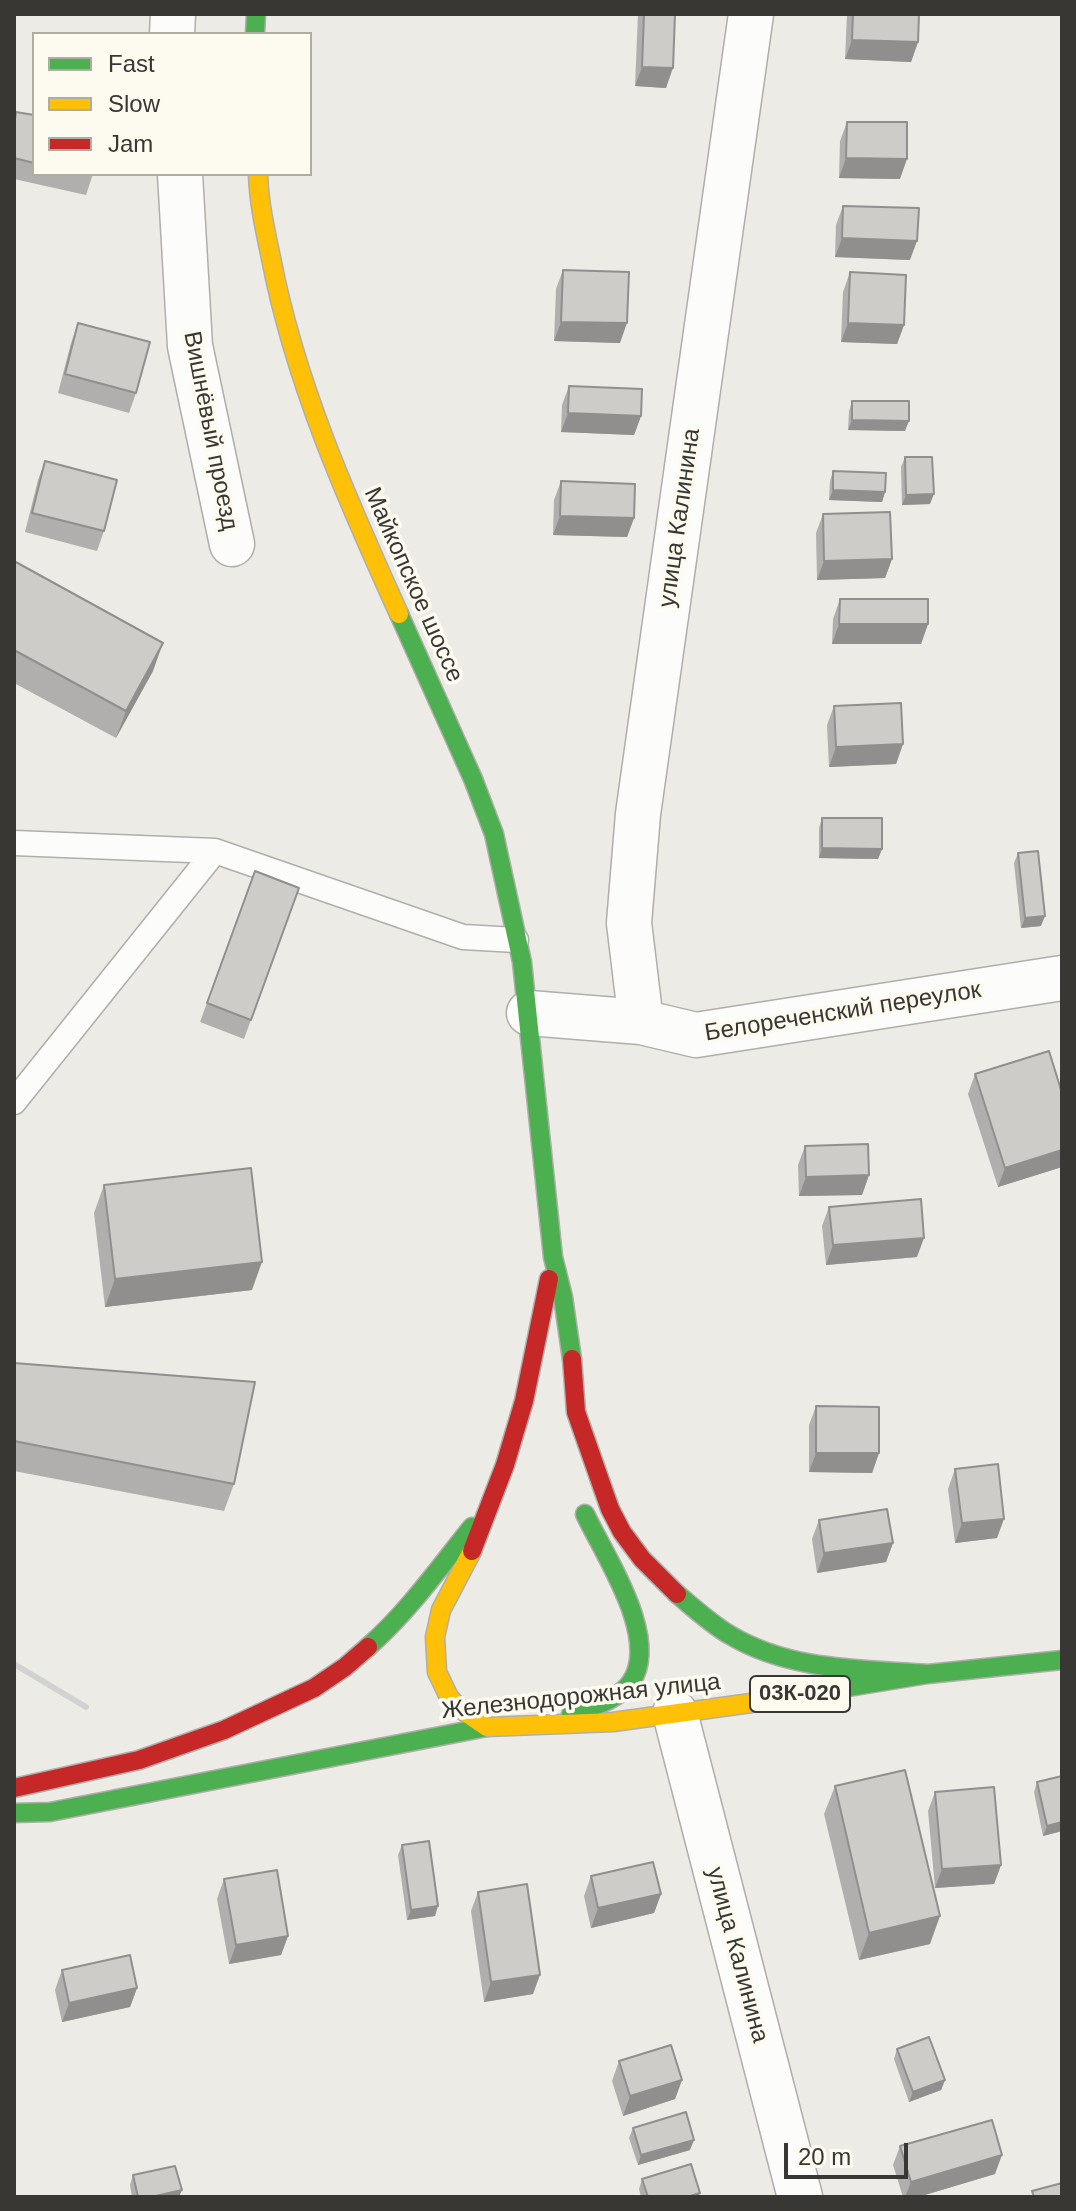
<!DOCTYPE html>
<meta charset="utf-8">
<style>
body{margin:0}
#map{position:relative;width:1076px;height:2211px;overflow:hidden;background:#ecebe6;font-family:Helvetica,sans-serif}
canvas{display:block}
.frame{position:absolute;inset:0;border:16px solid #383733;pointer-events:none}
.legend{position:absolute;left:32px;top:32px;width:280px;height:144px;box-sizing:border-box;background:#fdfbf0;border:2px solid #aeada4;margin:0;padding:10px 14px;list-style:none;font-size:24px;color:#383733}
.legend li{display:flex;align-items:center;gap:16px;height:40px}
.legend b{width:40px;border:2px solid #aeada4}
.scale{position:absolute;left:784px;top:2143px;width:124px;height:36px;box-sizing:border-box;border:4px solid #383733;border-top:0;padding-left:10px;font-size:24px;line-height:28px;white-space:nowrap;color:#383733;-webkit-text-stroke:6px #fdfbf0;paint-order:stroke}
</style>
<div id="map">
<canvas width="1076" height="2211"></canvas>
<div class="frame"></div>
<ul class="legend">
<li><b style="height:10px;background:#4caf50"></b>Fast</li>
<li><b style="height:10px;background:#ffc107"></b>Slow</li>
<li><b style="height:10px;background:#c62828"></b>Jam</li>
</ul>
<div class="scale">20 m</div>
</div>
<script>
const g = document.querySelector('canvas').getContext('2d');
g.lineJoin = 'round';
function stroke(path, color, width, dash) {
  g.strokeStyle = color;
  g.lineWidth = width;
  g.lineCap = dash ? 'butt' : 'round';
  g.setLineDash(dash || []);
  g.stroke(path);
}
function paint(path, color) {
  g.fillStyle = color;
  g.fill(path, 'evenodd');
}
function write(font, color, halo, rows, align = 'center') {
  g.font = font + ' Helvetica,sans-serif';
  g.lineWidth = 7;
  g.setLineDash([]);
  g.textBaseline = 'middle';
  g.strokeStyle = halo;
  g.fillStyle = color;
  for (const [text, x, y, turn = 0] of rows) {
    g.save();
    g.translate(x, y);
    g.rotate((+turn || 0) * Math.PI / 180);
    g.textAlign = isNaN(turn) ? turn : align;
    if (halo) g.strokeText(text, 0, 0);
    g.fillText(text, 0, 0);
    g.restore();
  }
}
const lane = new Path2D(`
 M 14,843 L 215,851 L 463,937 L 516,940
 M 14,1102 L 215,851`);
const street = new Path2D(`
 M 172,34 L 173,14
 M 180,174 L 190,346 L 232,544
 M 529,1013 L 641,1022 L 696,1035 L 1062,978
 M 641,1022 L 629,923 L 638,814 L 751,14
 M 675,1713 L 800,2197`);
const fast = new Path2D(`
 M 255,34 L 256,14
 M 399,614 L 473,779 L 494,834 L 522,962 L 553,1257 L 563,1297 L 572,1359
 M 677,1594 C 694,1608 711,1624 730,1635 C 790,1671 861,1669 928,1674
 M 368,1647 C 408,1612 439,1568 472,1527
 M 751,1703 L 928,1674 L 1062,1660
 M 571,1714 C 591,1707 619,1700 631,1682 C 661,1638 604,1555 585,1514
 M 14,1813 L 50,1812 L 487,1727`);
const slow = new Path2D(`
 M 258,174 C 259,203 265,230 271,258 C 295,383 347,499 399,614
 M 472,1551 L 441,1610 L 435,1637 L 437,1672 L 449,1697 L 458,1707 L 487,1727 L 613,1722 L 751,1703`);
const jam = new Path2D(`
 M 572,1359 L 576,1412 L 610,1509 L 622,1532 L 642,1559 L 677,1594
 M 472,1551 L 505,1465 L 524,1401 L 549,1279
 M 14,1788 L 139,1760 L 224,1730 L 314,1688 L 345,1667 L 368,1647`);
stroke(lane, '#b0aeab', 27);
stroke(street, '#b0aeab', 47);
stroke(fast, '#b0aeab', 21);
stroke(slow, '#b0aeab', 21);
stroke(jam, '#b0aeab', 21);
stroke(lane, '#fcfcfb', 24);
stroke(street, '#fcfcfb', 44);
stroke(fast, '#4caf50', 18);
stroke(slow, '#ffc107', 18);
stroke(jam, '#c62828', 18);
stroke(new Path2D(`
 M 14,1664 L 86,1707`), '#d2d2d0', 6);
paint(new Path2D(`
 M 638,14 L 675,14 L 666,88 L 635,86 Z
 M 847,14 L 919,14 L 918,42 L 911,62 L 845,59 Z
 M 16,112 L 34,115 L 34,174 L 93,174 L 86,195 L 14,179 L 14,118 Z
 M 847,122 L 900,179 L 839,178 L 840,141 Z
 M 843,206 L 910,260 L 835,257 L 836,225 Z
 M 563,270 L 620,343 L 554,341 L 556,289 Z
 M 850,272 L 904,325 L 897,344 L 841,342 L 843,292 Z
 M 78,323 L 136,393 L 129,413 L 58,393 L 71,343 Z
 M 569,386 L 641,416 L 634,435 L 561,432 L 562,405 Z
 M 852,401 L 905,431 L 848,430 L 849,411 Z
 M 905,457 L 930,504 L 902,505 L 901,467 Z
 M 45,461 L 104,531 L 97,551 L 25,532 L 38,480 Z
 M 833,471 L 885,492 L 882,502 L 829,500 L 830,481 Z
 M 561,481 L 634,518 L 627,537 L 553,535 L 554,500 Z
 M 823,514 L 892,559 L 885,578 L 817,580 L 816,533 Z
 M 14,561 L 153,671 L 116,738 L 14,683 Z
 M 840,599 L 928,624 L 921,644 L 832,644 L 833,619 Z
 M 834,706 L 903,744 L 896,764 L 829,767 L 827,725 Z
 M 822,818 L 882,849 L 878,859 L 819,858 L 819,828 Z
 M 1018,853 L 1041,926 L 1021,928 L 1014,863 Z
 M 255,871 L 299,888 L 244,1039 L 200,1022 Z
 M 975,1074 L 1062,1093 L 1062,1167 L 998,1187 L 968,1094 Z
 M 805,1146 L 869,1175 L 862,1195 L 799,1196 L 798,1165 Z
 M 104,1185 L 252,1290 L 105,1307 L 94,1213 Z
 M 829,1207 L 917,1257 L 826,1265 L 822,1226 Z
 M 14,1363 L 234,1484 L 224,1511 L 14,1471 Z
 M 816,1406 L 879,1453 L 872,1473 L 809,1472 L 809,1425 Z
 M 955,1469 L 997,1538 L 955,1543 L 948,1489 Z
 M 819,1520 L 893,1543 L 886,1562 L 817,1573 L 812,1539 Z
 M 1037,1782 L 1062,1831 L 1043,1836 L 1034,1792 Z
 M 835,1786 L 930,1944 L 859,1960 L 824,1814 Z
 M 935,1792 L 1001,1865 L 994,1884 L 935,1888 L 928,1811 Z
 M 402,1845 L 435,1916 L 407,1920 L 398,1855 Z
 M 591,1876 L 661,1894 L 654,1913 L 591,1928 L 584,1896 Z
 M 224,1879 L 288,1936 L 281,1955 L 229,1964 L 217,1899 Z
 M 478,1892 L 533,1994 L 484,2002 L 471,1911 Z
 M 62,1970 L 137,1988 L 130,2007 L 62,2022 L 55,1990 Z
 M 897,2049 L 945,2080 L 941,2090 L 909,2102 L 894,2059 Z
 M 619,2061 L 682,2080 L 675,2099 L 623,2116 L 612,2081 Z
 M 633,2128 L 690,2150 L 638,2165 L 629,2138 Z
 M 900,2146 L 995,2174 L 918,2197 L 903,2197 L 893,2165 Z
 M 133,2175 L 179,2197 L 132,2197 L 130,2185 Z
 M 642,2179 L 700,2193 L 699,2197 L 641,2197 L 639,2189 Z`), '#b1afad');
paint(new Path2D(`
 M 852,40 L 918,42 L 911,62 L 845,59 Z
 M 642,67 L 673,68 L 666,88 L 635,86 Z
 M 846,158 L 907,159 L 900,179 L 839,178 Z
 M 842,238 L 917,241 L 910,260 L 835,257 Z
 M 561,322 L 627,323 L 620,343 L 554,341 Z
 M 848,323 L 904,325 L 897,344 L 841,342 Z
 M 568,413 L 641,416 L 634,435 L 561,432 Z
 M 852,420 L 909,421 L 905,431 L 848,430 Z
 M 833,490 L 885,492 L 882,502 L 829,500 Z
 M 934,494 L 930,504 L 902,505 L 906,495 Z
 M 560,516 L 634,518 L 627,537 L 553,535 Z
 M 892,559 L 885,578 L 817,580 L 824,561 Z
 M 839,624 L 928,624 L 921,644 L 832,644 Z
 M 163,643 L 153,671 L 116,738 L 126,711 Z
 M 903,744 L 896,764 L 829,767 L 836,747 Z
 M 822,848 L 882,849 L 878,859 L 819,858 Z
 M 1045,916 L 1041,926 L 1021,928 L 1025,918 Z
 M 1062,1150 L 1062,1167 L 998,1187 L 1005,1168 Z
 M 869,1175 L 862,1195 L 799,1196 L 806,1177 Z
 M 924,1238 L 917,1257 L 826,1265 L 833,1245 Z
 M 262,1262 L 252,1290 L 105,1307 L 115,1279 Z
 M 816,1453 L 879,1453 L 872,1473 L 809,1472 Z
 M 1004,1519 L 997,1538 L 955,1543 L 962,1523 Z
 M 893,1543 L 886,1562 L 817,1573 L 824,1553 Z
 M 1062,1822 L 1062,1831 L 1043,1836 L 1047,1826 Z
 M 1001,1865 L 994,1884 L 935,1888 L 942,1869 Z
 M 661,1894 L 654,1913 L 591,1928 L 598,1908 Z
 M 438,1906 L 435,1916 L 407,1920 L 411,1910 Z
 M 940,1916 L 930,1944 L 859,1960 L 869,1933 Z
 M 288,1936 L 281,1955 L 229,1964 L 236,1945 Z
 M 540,1975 L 533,1994 L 484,2002 L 491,1982 Z
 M 137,1988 L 130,2007 L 62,2022 L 69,2003 Z
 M 682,2080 L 675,2099 L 623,2116 L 630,2096 Z
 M 945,2080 L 941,2090 L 909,2102 L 913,2092 Z
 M 694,2140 L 690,2150 L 638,2165 L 641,2155 Z
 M 1002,2155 L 995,2174 L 918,2197 L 905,2197 L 911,2182 Z
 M 182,2190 L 179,2197 L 151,2197 Z`), '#908f8d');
const building = new Path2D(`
 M 644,14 L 675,14 L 673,68 L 642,67 Z
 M 853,14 L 919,14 L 918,42 L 852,40 Z
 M 16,112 L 34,115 L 34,163 L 14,158 L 14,125 Z
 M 847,122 L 907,122 L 907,159 L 846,158 Z
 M 843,206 L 919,208 L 917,241 L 842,238 Z
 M 563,270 L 629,272 L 627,323 L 561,322 Z
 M 850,272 L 906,275 L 904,325 L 848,323 Z
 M 78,323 L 150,342 L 136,393 L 65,374 Z
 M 569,386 L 642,389 L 641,416 L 568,413 Z
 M 852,401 L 909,401 L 909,421 L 852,420 Z
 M 905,457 L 932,457 L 934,494 L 906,495 Z
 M 45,461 L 117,480 L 104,531 L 32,513 Z
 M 833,471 L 886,473 L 885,492 L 833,490 Z
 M 561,481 L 635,484 L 634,518 L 560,516 Z
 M 890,512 L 892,559 L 824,561 L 823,514 Z
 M 14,561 L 163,643 L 126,711 L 14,650 Z
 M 840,599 L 928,599 L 928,624 L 839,624 Z
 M 901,703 L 903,744 L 836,747 L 834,706 Z
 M 822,818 L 882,818 L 882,849 L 822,848 Z
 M 1038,851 L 1045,916 L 1025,918 L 1018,853 Z
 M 255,871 L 299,888 L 251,1020 L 207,1003 Z
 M 1049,1051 L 1062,1093 L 1062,1150 L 1005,1168 L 975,1074 Z
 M 868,1144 L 869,1175 L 806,1177 L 805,1146 Z
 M 251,1168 L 262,1262 L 115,1279 L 104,1185 Z
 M 921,1199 L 924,1238 L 833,1245 L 829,1207 Z
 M 14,1363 L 255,1382 L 234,1484 L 14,1441 Z
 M 816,1406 L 879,1407 L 879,1453 L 816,1453 Z
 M 998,1464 L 1004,1519 L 962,1523 L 955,1469 Z
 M 887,1509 L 893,1543 L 824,1553 L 819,1520 Z
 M 905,1770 L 940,1916 L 869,1933 L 835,1786 Z
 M 1062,1776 L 1062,1822 L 1047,1826 L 1037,1782 Z
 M 994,1787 L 1001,1865 L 942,1869 L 935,1792 Z
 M 429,1841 L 438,1906 L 411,1910 L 402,1845 Z
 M 653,1862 L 661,1894 L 598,1908 L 591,1876 Z
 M 277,1870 L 288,1936 L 236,1945 L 224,1879 Z
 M 527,1884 L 540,1975 L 491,1982 L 478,1892 Z
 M 130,1955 L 137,1988 L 69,2003 L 62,1970 Z
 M 929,2037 L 945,2080 L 913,2092 L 897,2049 Z
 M 671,2045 L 682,2080 L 630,2096 L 619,2061 Z
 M 686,2112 L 694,2140 L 641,2155 L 633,2128 Z
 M 992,2120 L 1002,2155 L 911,2182 L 900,2146 Z
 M 691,2164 L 700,2193 L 687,2197 L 648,2197 L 642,2179 Z
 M 175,2166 L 182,2190 L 151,2197 L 138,2197 L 133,2175 Z
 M 1062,2183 L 1062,2197 L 1034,2197 L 1032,2191 Z`);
paint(building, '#ceccc9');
stroke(building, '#908f8d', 2);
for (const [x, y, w] of [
 [800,1694,100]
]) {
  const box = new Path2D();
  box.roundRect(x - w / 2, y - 18, w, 36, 6);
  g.fillStyle = '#fdfbf0';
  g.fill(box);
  stroke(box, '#383733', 2);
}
write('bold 22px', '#383733', null, [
 ["03К-020",800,1694]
]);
write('24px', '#383733', '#fdfbf0', [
 ["Вишнёвый проезд",210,431,79],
 ["улица Калинина",680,518,-82],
 ["Майкопское шоссе",413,585,66],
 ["Белореченский переулок",843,1012,-9],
 ["Железнодорожная улица",581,1697,-6],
 ["улица Калинина",737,1955,75]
]);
</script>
